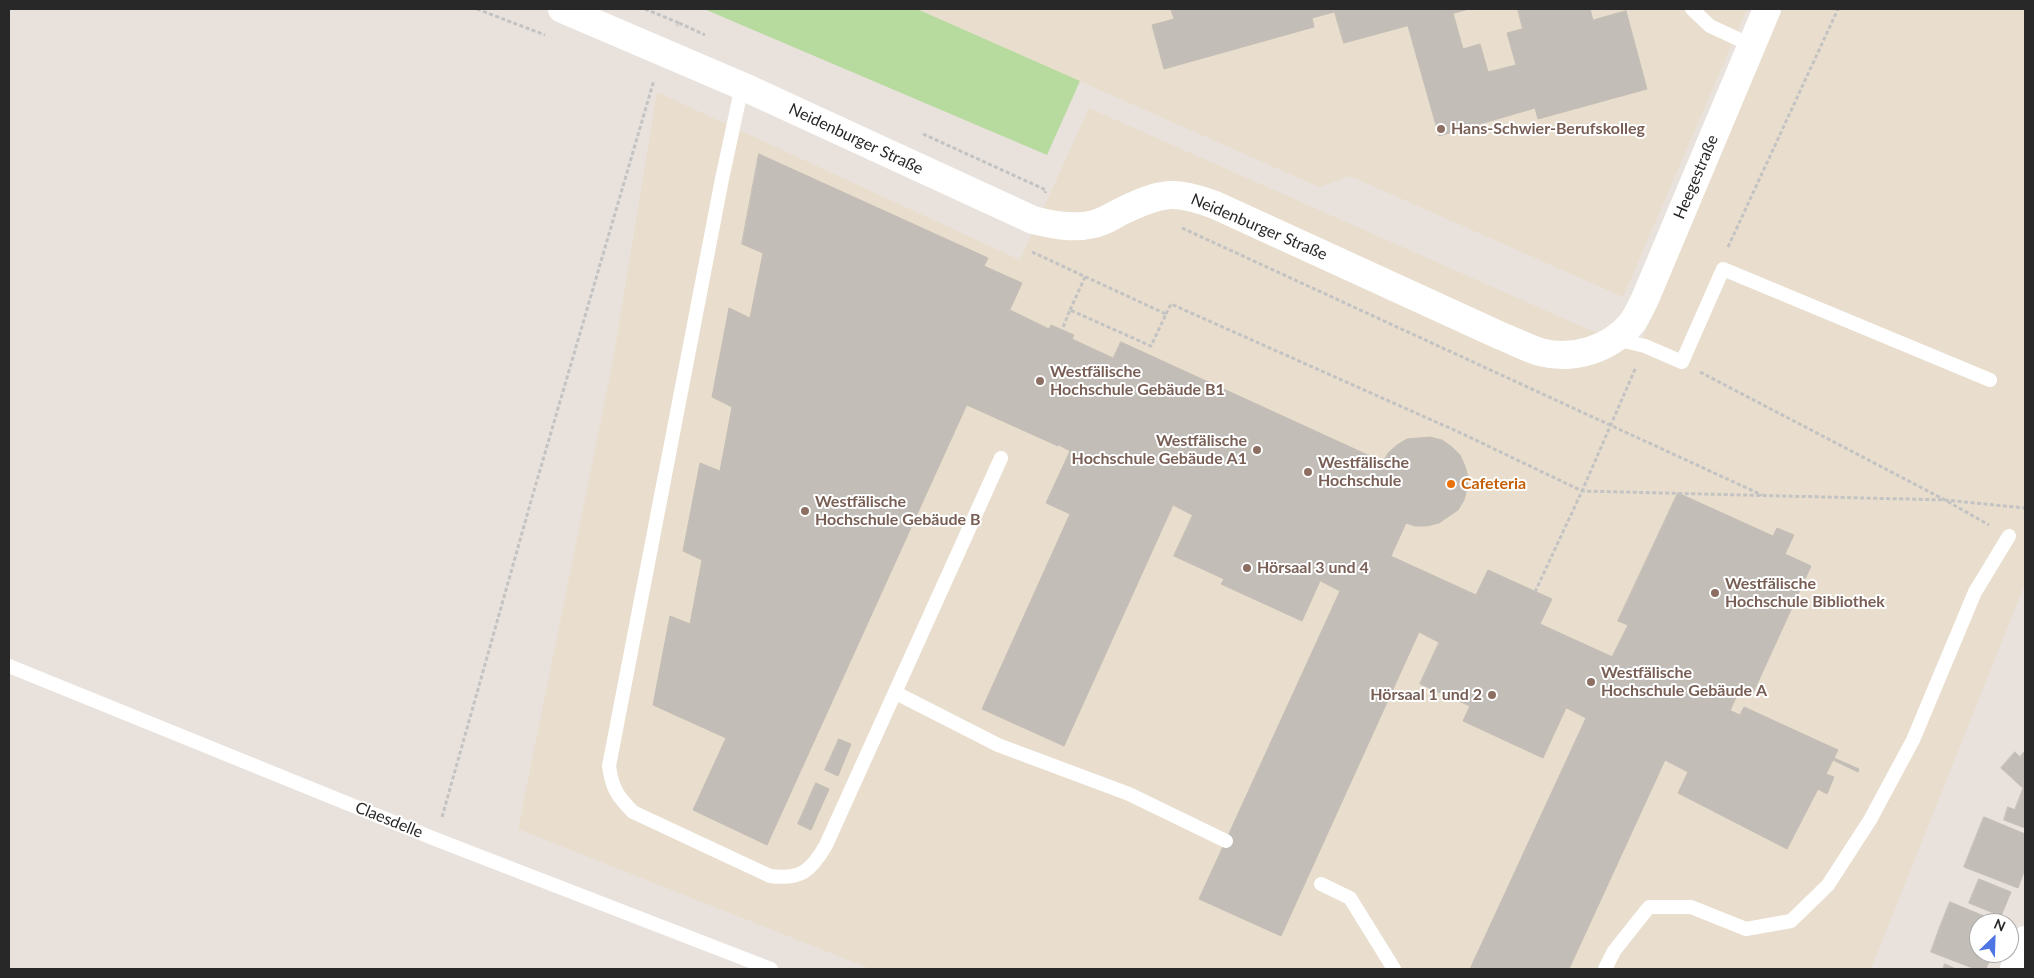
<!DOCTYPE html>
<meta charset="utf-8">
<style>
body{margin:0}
#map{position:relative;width:2034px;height:978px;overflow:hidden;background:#e9e2dc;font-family:Lato,sans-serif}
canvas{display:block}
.frame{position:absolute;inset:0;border:10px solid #282828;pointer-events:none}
.north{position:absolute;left:1969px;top:913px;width:50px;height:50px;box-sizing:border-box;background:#fff;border:1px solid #a9a9a9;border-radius:50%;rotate:24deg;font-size:14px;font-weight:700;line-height:20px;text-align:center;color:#282828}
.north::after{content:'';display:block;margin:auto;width:18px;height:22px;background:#4e75e4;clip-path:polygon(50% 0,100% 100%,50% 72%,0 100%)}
</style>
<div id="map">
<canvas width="2034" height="978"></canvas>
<div class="frame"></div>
<div class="north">N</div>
</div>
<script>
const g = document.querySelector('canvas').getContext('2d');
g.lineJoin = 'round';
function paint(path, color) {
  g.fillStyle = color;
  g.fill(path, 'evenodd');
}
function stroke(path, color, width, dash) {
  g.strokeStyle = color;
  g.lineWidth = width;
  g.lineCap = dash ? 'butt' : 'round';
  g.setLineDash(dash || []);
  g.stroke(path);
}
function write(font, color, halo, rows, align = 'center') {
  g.font = font + ' Lato,sans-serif';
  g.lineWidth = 4;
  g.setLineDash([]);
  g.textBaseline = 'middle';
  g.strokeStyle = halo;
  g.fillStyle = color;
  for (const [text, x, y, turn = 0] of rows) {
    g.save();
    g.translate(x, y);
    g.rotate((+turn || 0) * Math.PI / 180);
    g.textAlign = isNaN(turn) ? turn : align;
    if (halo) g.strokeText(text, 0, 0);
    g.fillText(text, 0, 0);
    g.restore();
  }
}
paint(new Path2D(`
 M 917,9 L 1747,9 L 1623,297 L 1350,176 L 1319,187 Z
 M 1781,9 L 2025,9 L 2025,584 L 1871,969 L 871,969 L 518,829 L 613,361 L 657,92 L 1020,260 L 1089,108 L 1637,351 Z`), '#e9decd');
paint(new Path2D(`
 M 704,9 L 917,9 L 1080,81 L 1047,155 Z`), '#b7da9e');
const building = new Path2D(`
 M 1171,9 L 1333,9 L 1334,12 L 1312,18 L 1314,27 L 1164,69 L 1152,25 L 1174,19 Z
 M 1334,9 L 1469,9 L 1344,43 Z
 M 1518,9 L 1590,9 L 1593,20 L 1529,38 L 1526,28 L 1523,29 Z
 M 1626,11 L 1647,89 L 1538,119 L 1535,108 L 1439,136 L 1408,26 L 1453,13 L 1463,49 L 1480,44 L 1488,72 L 1516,65 L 1507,33 L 1526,28 L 1529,38 Z
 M 759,154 L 988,258 L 984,266 L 1022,283 L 767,845 L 693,810 L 726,738 L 653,705 L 670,616 L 690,624 L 702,560 L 683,551 L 700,463 L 720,471 L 732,407 L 712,397 L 729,308 L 750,318 L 763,253 L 742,244 Z
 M 1010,310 L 1049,329 L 1051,325 L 1074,335 L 1072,339 L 1113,358 L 1086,417 L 1060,405 L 1059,407 L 1072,414 L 1058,446 L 967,405 Z
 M 1121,342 L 1383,462 L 1388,453 L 1397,445 L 1407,439 L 1430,437 L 1442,440 L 1452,447 L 1460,455 L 1465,466 L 1468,477 L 1467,489 L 1464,500 L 1458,510 L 1439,523 L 1427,526 L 1415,526 L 1406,523 L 1391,556 L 1086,417 Z
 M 1060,405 L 1476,595 L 1488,570 L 1552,599 L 1540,624 L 1740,715 L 1744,707 L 1838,750 L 1834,758 L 1859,769 L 1858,772 L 1833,760 L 1826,774 L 1834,777 L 1827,794 L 1818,789 L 1787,849 L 1678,793 L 1688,772 L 1665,760 L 1569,969 L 1470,969 L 1586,718 L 1419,632 L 1281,936 L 1199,899 L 1340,591 L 1173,505 L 1064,746 L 982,709 L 1070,514 L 1046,503 L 1070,451 L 1059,445 L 1072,414 L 1059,407 Z
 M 1678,493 L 1773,536 L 1777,528 L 1794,535 L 1785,554 L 1811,566 L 1753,693 L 1740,688 L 1730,711 L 1612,657 L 1628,625 L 1618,621 Z
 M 1193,515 L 1320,581 L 1302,621 L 1221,584 L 1224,579 L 1174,556 Z
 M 1439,643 L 1566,708 L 1543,758 L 1463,721 L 1470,706 L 1420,684 Z
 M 839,739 L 851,744 L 838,776 L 825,770 Z
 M 2025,751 L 2025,762 L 2020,757 Z
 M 2015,752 L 2025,762 L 2025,790 L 2001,768 Z
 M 816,783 L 829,789 L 811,830 L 798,824 Z
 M 2023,789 L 2025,790 L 2025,799 L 2020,797 Z
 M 2020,797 L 2025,799 L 2025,814 L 2015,810 Z
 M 2008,807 L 2025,814 L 2025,828 L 2004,820 Z
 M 1984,817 L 2025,834 L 2025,863 L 1974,842 Z
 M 1974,842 L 2025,863 L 2025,869 L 2018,888 L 1964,867 Z
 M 1979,879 L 2011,892 L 2006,904 L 1974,891 Z
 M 1974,891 L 2006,904 L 2001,916 L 1969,903 Z
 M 1950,902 L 2001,923 L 1979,923 L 1979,943 L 1940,927 Z
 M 1940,927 L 1979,943 L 1979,953 L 1994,953 L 1992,954 L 1986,969 L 1975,969 L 1931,952 Z
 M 1945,964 L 1956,969 L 1943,969 Z`);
paint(building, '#c2bdb7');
stroke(building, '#c4beb6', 1);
stroke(new Path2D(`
 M 477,9 L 545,35
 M 645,9 L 679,23 L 677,26
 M 679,23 L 705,35
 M 923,134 L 1046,190 L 1045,193
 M 1182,228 L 1762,495
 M 1728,247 L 1838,9
 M 1032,252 L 1166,314 L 1151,346 L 1070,310 L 1062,330
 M 1070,310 L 1085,277
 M 1166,314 L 1171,304 L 1463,434 L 1582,491 L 1945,500 L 2025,508
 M 1700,372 L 1945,500 L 1989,525
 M 1535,592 L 1582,491 L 1636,367
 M 442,817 L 533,494 L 654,80`), '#c3c3c3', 3, [4, 2.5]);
stroke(new Path2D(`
 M 1692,9 L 1710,26 L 1751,45
 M 742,86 L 722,179 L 609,766 C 612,788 617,796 633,812 L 770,876 C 801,880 811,871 826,845 L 1001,458
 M 1616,339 L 1645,346 L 1682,362 L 1723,269 L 1990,380
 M 9,666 L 435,839 L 771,969
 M 896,693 L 998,745 L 1129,794 L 1226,841
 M 1321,884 L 1350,898 L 1394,969
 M 1605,969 L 1614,951 L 1649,907 L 1691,907 L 1746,929 L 1791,921 L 1828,885 L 1870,820 L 1913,740 L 1975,592 L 2009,536`), '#fff', 14);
stroke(new Path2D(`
 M 562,9 L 742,86 L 1033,220 C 1053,225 1074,229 1094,224 C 1104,222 1114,215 1122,211 C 1162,192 1173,190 1215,205 L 1501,336 C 1514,341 1527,348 1540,352 C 1574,361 1610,349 1632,323 C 1637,316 1641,307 1645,299 L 1767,9
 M 2014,969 L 2025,940`), '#fff', 28);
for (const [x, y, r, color] of [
 [1441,129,5,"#8d6e63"],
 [1040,381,5,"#8d6e63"],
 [1257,450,5,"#8d6e63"],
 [1308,472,5,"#8d6e63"],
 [1451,484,5,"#e8710a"],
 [805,511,5,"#8d6e63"],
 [1247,568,5,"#8d6e63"],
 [1715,593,5,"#8d6e63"],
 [1591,682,5,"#8d6e63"],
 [1492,695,5,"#8d6e63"]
]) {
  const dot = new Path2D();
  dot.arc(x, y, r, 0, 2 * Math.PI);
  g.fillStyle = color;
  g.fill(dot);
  stroke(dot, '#fff', 2);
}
write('bold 16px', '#785e54', '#fff', [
 ["Hans-Schwier-Berufskolleg",1451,129],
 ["Westfälische",1050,372],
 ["Hochschule Gebäude B1",1050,390],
 ["Westfälische",1247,441,"right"],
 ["Hochschule Gebäude A1",1247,459,"right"],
 ["Westfälische",1318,463],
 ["Hochschule",1318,481],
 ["Westfälische",815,502],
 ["Hochschule Gebäude B",815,520],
 ["Hörsaal 3 und 4",1257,568],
 ["Westfälische",1725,584],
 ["Hochschule Bibliothek",1725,602],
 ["Westfälische",1601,673],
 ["Hochschule Gebäude A",1601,691],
 ["Hörsaal 1 und 2",1482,695,"right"]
], 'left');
write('16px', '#282828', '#fff', [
 ["Neidenburger Straße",856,139,25],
 ["Heegestraße",1696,177,-67],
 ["Neidenburger Straße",1259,227,23],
 ["Claesdelle",389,820,22]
]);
write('bold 16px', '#c56008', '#fff', [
 ["Cafeteria",1461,484]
], 'left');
</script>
